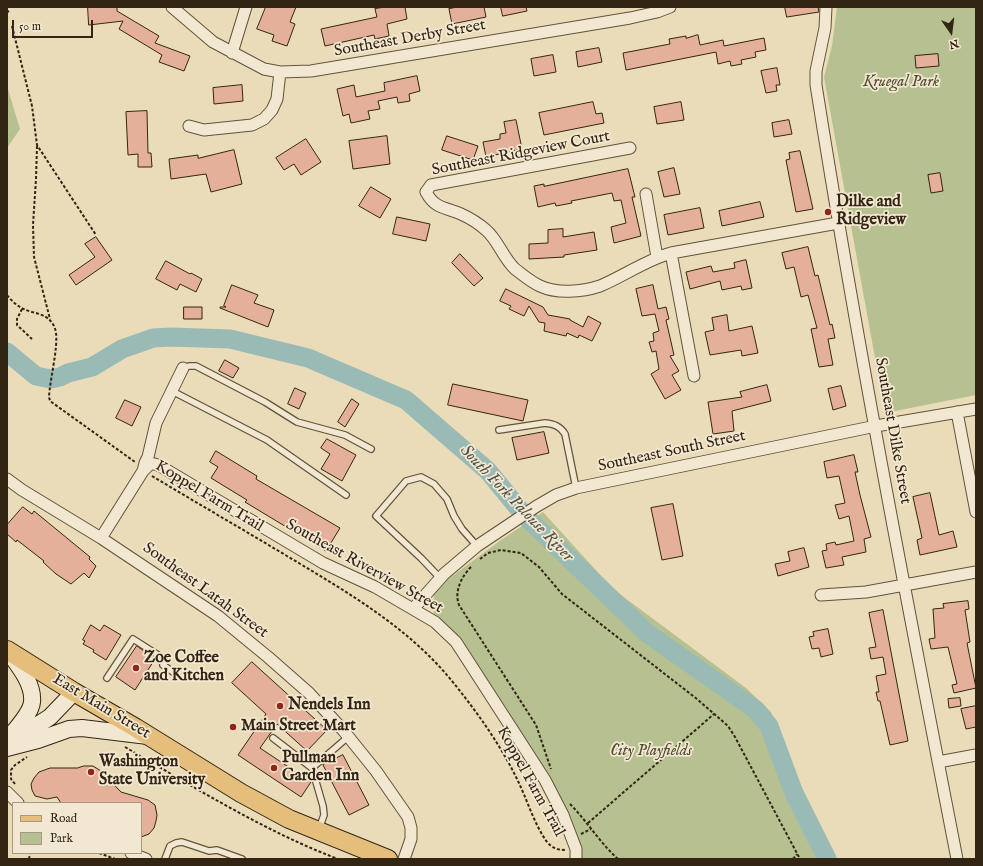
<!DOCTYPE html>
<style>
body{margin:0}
#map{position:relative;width:983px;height:866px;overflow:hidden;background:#ebdcb9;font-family:"IM FELL English",serif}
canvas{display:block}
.frame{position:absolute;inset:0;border:8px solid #332513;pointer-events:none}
.legend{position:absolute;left:12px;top:802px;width:130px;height:52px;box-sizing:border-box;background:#f2e8d2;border:1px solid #a69a86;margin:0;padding:5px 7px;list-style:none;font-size:12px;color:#332513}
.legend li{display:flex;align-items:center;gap:8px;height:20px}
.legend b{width:20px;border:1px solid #a69a86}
.north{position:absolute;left:931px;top:12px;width:40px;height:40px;-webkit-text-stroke:3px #f2e8d2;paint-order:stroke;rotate:166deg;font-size:11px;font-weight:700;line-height:16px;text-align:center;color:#332513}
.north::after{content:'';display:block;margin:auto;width:14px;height:18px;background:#332513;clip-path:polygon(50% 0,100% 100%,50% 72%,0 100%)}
.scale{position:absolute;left:12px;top:20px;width:81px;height:18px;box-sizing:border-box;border:2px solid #332513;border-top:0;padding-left:5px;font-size:12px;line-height:14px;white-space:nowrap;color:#332513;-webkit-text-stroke:3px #f2e8d2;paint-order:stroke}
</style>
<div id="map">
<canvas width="983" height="866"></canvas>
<div class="frame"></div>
<ul class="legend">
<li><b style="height:5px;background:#e6be7c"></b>Road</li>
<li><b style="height:11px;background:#b6c090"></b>Park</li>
</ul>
<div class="north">N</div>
<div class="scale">50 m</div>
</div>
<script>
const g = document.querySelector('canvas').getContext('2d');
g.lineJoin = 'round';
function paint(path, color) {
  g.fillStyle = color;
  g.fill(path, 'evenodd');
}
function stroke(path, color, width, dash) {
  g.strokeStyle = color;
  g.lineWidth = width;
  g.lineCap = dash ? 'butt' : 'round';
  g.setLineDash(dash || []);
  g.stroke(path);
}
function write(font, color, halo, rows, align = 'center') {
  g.font = font + ' "IM FELL English",serif';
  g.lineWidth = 3.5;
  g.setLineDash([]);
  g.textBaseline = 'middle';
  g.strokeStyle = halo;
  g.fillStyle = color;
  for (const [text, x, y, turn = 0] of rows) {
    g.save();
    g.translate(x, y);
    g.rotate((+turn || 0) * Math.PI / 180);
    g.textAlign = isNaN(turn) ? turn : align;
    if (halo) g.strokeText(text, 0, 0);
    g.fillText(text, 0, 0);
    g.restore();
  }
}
paint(new Path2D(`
 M 837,7 L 976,7 L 976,395 L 885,413 L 824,77 L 832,46 Z
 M 7,86 L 20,129 L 7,148 Z
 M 543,512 L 613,589 L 746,688 L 771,712 L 797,781 L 837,859 L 576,859 L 563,815 L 506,720 L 435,622 L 433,605 L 434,594 L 447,580 L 501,540 Z`), '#b6c090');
stroke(new Path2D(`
 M 7,352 L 36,376 L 51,379 L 60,377 L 68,373 L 92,367 L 122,349 L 153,338 L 171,337 L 230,339 L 308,358 L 406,400 L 488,471 L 524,515 L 647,633 L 756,710 L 769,726 L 794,793 L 827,859`), '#99bab5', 19);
const building = new Path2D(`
 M 88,7 L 117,7 L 117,11 L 159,36 L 155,43 L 190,56 L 184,71 L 159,62 L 162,55 L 119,29 L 123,21 L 89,25 Z
 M 266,7 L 296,7 L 290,22 L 295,24 L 287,46 L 272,41 L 274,35 L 257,29 Z
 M 385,7 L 405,7 L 407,19 L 387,24 L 389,36 L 375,39 L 374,35 L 325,46 L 321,29 L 377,17 L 375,9 Z
 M 458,7 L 484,7 L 486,17 L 452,24 L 449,9 Z
 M 501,7 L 526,7 L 527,11 L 503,16 Z
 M 785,7 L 818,7 L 819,12 L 787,17 Z
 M 698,35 L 700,45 L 723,40 L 724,46 L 764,38 L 766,50 L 755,52 L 756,57 L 741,60 L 742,64 L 731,66 L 730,61 L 718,64 L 716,52 L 626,70 L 623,53 L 670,44 L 669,39 L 686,36 L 686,38 Z
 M 599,48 L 602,62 L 578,67 L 576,52 Z
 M 938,54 L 939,66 L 916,68 L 915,56 Z
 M 553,55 L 556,72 L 534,76 L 531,59 Z
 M 777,68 L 780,85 L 776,85 L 777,91 L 766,93 L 761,71 Z
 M 417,76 L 420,91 L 409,94 L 410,101 L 398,103 L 397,97 L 378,101 L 380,109 L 368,111 L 370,119 L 351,123 L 349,114 L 343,116 L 337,89 L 354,85 L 356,97 L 385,91 L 384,83 Z
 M 242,85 L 243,101 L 214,104 L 213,88 Z
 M 593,102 L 596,114 L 602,113 L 604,123 L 544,135 L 539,113 Z
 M 681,102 L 684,120 L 657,124 L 654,107 Z
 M 147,111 L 148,153 L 151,153 L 152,167 L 138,167 L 138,154 L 128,155 L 126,112 Z
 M 516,120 L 522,149 L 486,157 L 483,142 L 500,139 L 500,134 L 506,133 L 504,122 Z
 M 789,120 L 792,134 L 774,137 L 772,123 Z
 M 387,136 L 390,164 L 353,169 L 349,141 Z
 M 447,136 L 478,146 L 473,160 L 442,150 Z
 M 306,139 L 321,162 L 301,175 L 294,164 L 284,170 L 276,158 Z
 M 234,150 L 242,184 L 211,192 L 206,174 L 171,179 L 169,159 L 198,155 L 198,158 Z
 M 800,151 L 813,209 L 796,212 L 786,160 L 790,159 L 789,153 Z
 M 674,168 L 680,194 L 664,197 L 658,172 Z
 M 628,169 L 635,197 L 632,197 L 641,236 L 614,243 L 611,227 L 626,223 L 621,200 L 614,201 L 612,193 L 571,201 L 572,203 L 556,206 L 555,203 L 538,207 L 534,186 L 544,184 L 544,186 Z
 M 940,173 L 943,191 L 931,193 L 928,175 Z
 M 371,187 L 391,199 L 380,218 L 359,206 Z
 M 760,202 L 764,217 L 722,226 L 719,211 Z
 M 700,208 L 704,228 L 668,235 L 664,215 Z
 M 397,217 L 430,224 L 426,241 L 393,234 Z
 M 563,229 L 563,237 L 594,232 L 597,250 L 564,255 L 564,257 L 529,259 L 529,244 L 548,243 L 548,230 Z
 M 96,237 L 112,260 L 76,285 L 69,275 L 95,257 L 85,244 Z
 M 808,247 L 815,276 L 818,275 L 830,325 L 832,324 L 835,338 L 828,339 L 833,365 L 819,367 L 811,329 L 817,328 L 808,295 L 801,297 L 794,267 L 786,269 L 782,253 Z
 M 460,254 L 483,278 L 474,286 L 452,263 Z
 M 746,260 L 752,288 L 742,290 L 741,286 L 722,290 L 720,281 L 690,289 L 686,272 L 711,266 L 713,272 L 735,268 L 734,263 Z
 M 166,261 L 190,274 L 191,273 L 202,279 L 196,292 L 180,284 L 177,290 L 156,279 Z
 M 232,285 L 258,295 L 254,303 L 274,310 L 268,327 L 220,308 L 220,307 L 226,307 L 224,306 Z
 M 653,285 L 658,309 L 666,307 L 669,319 L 666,320 L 674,355 L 670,356 L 679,371 L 672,375 L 681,390 L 665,399 L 651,374 L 659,369 L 656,351 L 652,352 L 649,342 L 654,341 L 653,333 L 659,331 L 655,314 L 642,316 L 636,289 Z
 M 506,289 L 543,307 L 548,315 L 570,319 L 570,320 L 583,327 L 588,316 L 601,323 L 592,341 L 579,335 L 578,338 L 567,333 L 566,336 L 544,331 L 545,323 L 539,322 L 529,306 L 524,316 L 509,309 L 511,306 L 500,301 Z
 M 184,307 L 202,307 L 202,319 L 184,319 Z
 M 727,315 L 729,331 L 752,326 L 758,353 L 742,356 L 741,350 L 710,355 L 705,332 L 714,330 L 712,318 Z
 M 225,360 L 239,368 L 233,378 L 219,371 Z
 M 453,384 L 528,400 L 523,421 L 448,405 Z
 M 767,385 L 771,401 L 732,411 L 734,431 L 713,434 L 708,402 L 742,397 L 740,392 Z
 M 841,386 L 846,406 L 833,410 L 828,389 Z
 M 295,388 L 306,393 L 299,409 L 288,404 Z
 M 352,399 L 359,404 L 345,427 L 338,422 Z
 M 125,400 L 141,407 L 132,426 L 116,418 Z
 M 544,432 L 549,453 L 517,460 L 512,438 Z
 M 327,439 L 356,455 L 342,481 L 321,469 L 330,454 L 321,448 Z
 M 216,451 L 257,476 L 256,479 L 340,528 L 326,551 L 245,502 L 247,500 L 211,478 L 218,467 L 210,462 Z
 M 854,455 L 858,472 L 855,472 L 860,495 L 871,537 L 864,539 L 866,552 L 842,557 L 844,565 L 826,568 L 822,551 L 827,550 L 826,544 L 835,542 L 836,545 L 854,541 L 849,516 L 839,519 L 835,505 L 845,503 L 839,476 L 827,478 L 824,462 Z
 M 930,493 L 939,535 L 953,531 L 957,547 L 920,555 L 917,540 L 922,538 L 913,497 Z
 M 673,504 L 683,556 L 662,560 L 651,508 Z
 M 23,507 L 32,514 L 34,511 L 90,557 L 89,559 L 96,566 L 89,578 L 84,573 L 71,584 L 56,574 L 43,562 L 44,561 L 17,540 L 16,542 L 7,534 L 7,525 Z
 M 804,548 L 809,567 L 778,576 L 775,564 L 790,561 L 788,552 Z
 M 968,601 L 969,609 L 965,610 L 970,642 L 967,643 L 976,688 L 954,693 L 952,685 L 957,684 L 948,647 L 931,649 L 929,639 L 935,638 L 933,609 L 944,608 L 943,604 Z
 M 883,610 L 908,741 L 890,745 L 880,701 L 878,701 L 876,692 L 879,692 L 876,676 L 886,674 L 883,657 L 871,659 L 869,648 L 876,647 L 869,613 Z
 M 91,625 L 100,631 L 104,625 L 121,635 L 106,660 L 93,652 L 94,650 L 83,644 L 85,641 L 83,640 Z
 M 828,629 L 833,654 L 821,657 L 819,648 L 812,649 L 809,637 L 814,636 L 813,632 Z
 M 137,646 L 155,659 L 135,690 L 116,677 Z
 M 252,662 L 327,730 L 307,751 L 277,724 L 260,748 L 311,782 L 301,797 L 238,755 L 266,714 L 232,683 Z
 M 960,698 L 961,706 L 949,708 L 948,699 Z
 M 976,706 L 976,727 L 966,729 L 961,709 Z
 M 343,755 L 369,805 L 349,815 L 323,765 Z
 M 84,766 L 93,766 L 101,771 L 121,792 L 148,800 L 155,805 L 157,815 L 156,821 L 154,828 L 149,834 L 141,837 L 141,803 L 61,803 L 57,797 L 47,799 L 35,796 L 32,790 L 31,784 L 34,778 L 39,772 L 50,768 L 77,768 Z`);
paint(building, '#e5b09a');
stroke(building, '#332513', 1);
const lane = new Path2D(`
 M 183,368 L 189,366 L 196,366 L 265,402 L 297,422 L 345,435 L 371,449
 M 172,391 L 267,440 L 346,495
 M 499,430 L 545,423 C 554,424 560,426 565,434 L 576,488
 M 440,578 L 421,558 L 376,516 L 406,481 L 421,477 L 434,484 L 447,499 L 454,516 L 462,529 L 477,546
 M 107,678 L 133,639 L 166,660 L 163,665 L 173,672
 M 273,738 L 312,768
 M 319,829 L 324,815 L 323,806 L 312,768 L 348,737
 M 165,859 L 170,846 L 176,843 L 182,842 L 209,851 L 217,850 L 242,859`);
const street = new Path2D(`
 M 172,7 L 213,42 L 264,69 L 280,72 L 311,71 L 630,18 L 657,12 L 670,7
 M 826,7 L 825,28 L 816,71 L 816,85 C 857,344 907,602 957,859
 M 232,53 L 246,7
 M 189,126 L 204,130 L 252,125 L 264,119 L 272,110 L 277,99 L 280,72
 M 630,148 L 431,185 L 426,192 C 435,209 445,207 461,214 C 470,218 478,223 486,230 C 498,240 503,258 515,269 C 523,275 531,282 540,286 C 557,294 582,292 600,286 C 624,276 646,260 671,253 L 838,223
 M 646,194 L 657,257
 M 671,253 L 694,376
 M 957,412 L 976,512
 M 143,471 L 150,464 L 155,464 L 160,466 L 323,563 L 375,587 L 435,622 L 456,642 L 545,780 L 563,815 L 576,849 L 576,859
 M 7,479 L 22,490 L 101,538 L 218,616 L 268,657 L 309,693 L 343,730 L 376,771 L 408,817 L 411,828 L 411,839 L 404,859
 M 101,538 L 143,471 L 145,463 L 148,457 L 156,423 L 183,368
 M 821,595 L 866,592 L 976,572
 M 413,609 L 444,574 L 477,546 L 537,506 L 556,495 L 576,488 L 876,426 L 976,409
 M 938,762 L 976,755
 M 7,792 L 18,803
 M 131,853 L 146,859`);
const secondary = new Path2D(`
 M 7,650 C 17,664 34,683 32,702 C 31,714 14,731 7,740
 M 10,743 L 50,717 L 74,692
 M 7,748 L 38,740 L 69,729 L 82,728 L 148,736`);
const primary = new Path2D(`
 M 7,650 L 74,692 L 136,728 L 241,793 L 289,819 L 388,859`);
stroke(lane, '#61533c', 8);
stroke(street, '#61533c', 13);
stroke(secondary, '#332513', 18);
stroke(primary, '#332513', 20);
stroke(new Path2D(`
 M 7,12 L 9,11
 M 12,26 L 32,106 L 37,145 L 96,235
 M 37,146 L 36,179 L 33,225 L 34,257 L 50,319
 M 7,295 C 14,304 21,309 32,312 C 36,313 40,314 44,316 C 50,319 55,325 56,333 C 58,349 50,379 49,397 L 50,401 L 135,462
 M 22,309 L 17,319 L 17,325 L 32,339
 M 152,476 C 197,503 242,529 287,556 C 347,592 408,627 452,681 C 477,712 500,744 517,779 C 527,799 534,824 547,842 C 552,848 558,850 565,850
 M 480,559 L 488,553 L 501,550 L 521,553 L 539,567 L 562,594 L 697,699 L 728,726 L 735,737 L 800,859
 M 471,567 C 461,577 454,592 459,605 L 536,725 L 551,769
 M 125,747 C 194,787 264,831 338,859
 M 15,784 L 11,779 L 11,770 L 15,765 L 27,757
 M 570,804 C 587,821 600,843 618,859
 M 588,823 L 714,714
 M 581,834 L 591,829
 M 99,853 L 115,859
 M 29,859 L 30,853
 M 793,859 L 797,854`), '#332513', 2, [3, 2]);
stroke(lane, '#f2e8d2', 5.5);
stroke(street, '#f2e8d2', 11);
stroke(secondary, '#f2e8d2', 16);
stroke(primary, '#e6be7c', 18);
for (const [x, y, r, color] of [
 [828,212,4,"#8f2418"],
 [136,668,4,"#8f2418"],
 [280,706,4,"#8f2418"],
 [233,727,4,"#8f2418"],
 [274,768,4,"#8f2418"],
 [91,772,4,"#8f2418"]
]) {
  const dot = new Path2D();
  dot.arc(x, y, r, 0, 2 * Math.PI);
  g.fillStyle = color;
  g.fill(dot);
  stroke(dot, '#f2e8d2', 1.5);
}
write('16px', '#332513', '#f2e8d2', [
 ["Southeast Derby Street",410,39,-10],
 ["Southeast Ridgeview Court",521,154,-11],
 ["Southeast Dilke Street",892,431,80],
 ["Southeast South Street",672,452,-12],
 ["Koppel Farm Trail",209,497,31],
 ["Southeast Riverview Street",364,567,29],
 ["Southeast Latah Street",205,591,36],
 ["East Main Street",101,707,31],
 ["Koppel Farm Trail",530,782,61]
]);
write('italic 16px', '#544c32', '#f2e8d2', [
 ["Kruegal Park",901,83],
 ["City Playfields",651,752]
]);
write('bold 16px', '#332513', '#f2e8d2', [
 ["Dilke and",836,203],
 ["Ridgeview",836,221],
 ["Zoe Coffee",144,659],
 ["and Kitchen",144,677],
 ["Nendels Inn",288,706],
 ["Main Street Mart",241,727],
 ["Pullman",282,759],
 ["Garden Inn",282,777],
 ["Washington",99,763],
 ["State University",99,781]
], 'left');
write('italic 17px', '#525244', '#f2e8d2', [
 ["South Fork Palouse River",516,504,46]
]);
</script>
